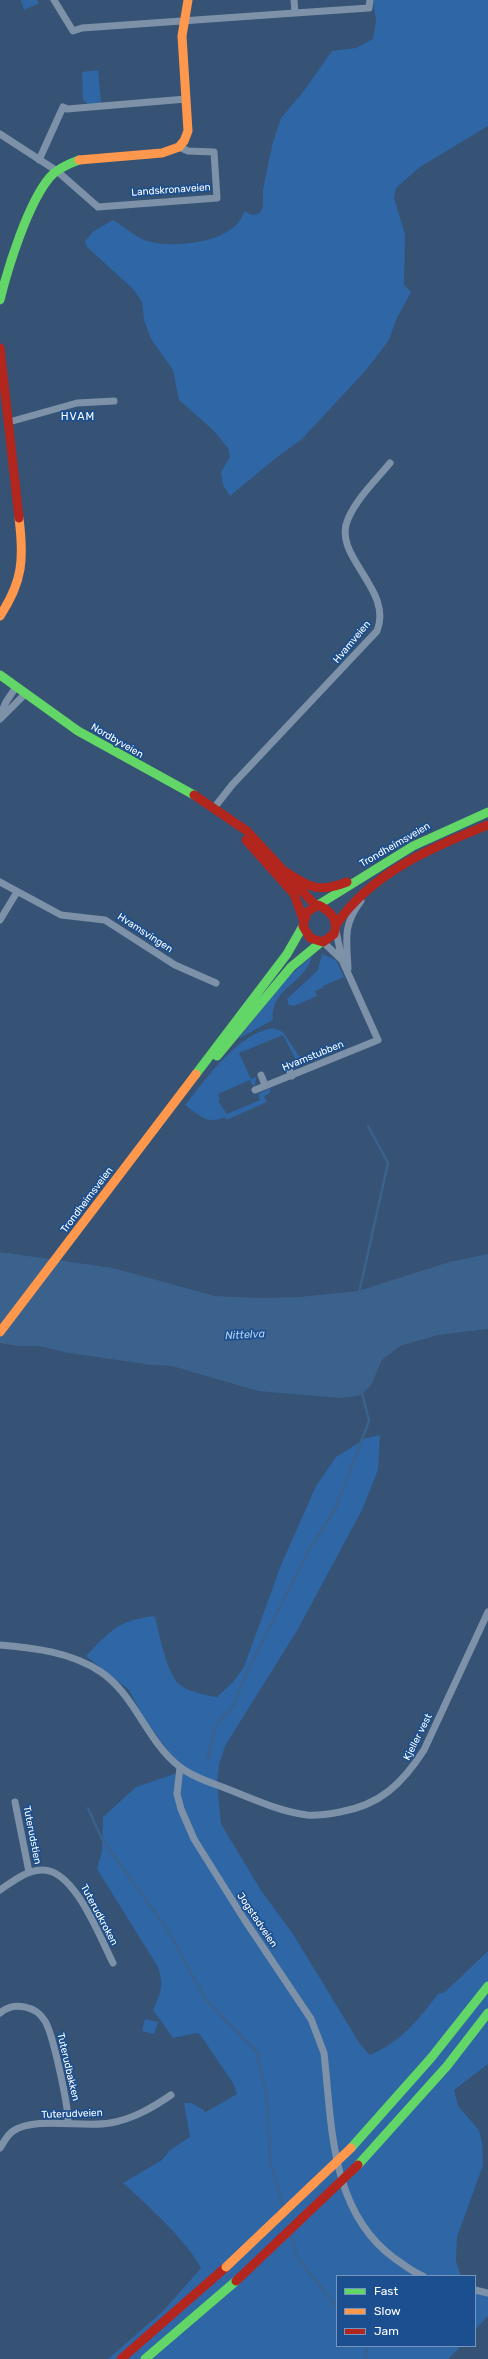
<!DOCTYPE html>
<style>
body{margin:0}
#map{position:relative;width:488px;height:2359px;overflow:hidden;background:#365274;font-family:Rubik,sans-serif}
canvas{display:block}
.legend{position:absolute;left:336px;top:2275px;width:140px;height:72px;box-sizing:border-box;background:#1b4f8f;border:1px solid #7695bc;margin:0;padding:5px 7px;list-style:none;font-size:12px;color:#fff}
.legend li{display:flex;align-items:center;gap:8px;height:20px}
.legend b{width:20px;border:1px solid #7695bc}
</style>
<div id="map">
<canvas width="488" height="2359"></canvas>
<ul class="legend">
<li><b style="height:5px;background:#63d668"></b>Fast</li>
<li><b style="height:5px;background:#ff974d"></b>Slow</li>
<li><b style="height:5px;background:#b3261e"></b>Jam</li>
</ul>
</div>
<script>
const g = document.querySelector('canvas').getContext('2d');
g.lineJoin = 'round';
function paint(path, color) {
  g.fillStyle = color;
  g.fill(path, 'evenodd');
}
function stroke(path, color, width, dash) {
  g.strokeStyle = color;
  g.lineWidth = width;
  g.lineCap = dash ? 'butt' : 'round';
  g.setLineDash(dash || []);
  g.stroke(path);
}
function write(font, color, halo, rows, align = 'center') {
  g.font = font + ' Rubik,sans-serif';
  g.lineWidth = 3.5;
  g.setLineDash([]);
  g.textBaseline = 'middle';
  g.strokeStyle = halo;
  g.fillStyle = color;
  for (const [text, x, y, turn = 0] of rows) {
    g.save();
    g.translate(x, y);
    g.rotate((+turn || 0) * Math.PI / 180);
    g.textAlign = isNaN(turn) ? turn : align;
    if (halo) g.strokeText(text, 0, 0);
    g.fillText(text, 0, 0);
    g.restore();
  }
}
paint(new Path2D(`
 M 21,0 L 37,0 L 39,3 L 24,10 Z
 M 373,0 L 488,0 L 488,126 L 420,167 L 396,188 L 394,198 L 405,234 L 404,285 L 411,292 L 396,320 L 389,340 L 367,369 L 302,439 L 276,458 L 230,496 L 223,485 L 221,472 L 230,457 L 228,448 L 213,430 L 179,400 L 173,370 L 151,339 L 144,320 L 142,302 L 133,289 L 87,247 L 85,241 L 94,231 L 113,220 C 123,226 136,237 147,241 C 173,249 237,243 244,211 L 252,215 L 260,213 L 263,206 L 263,189 L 273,142 L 281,118 L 303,92 L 332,51 L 356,48 L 373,39 L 376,21 Z
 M 98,70 L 101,103 L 88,104 L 83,100 L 82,72 Z
 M 322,954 L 336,960 L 344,977 L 323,986 L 323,988 L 315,991 L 317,996 L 294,1006 L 289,1005 L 287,999 L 318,970 Z
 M 312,956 C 306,983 269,989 273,1020 L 238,1039 L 288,977 Z
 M 273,1028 L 283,1032 L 301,1059 L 306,1059 L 327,1049 L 327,1053 L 293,1068 L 291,1065 L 297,1062 L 283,1035 L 239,1053 L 251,1079 L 256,1077 L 255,1085 L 253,1086 L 250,1080 L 218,1094 L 220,1100 L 218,1101 L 227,1114 L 260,1100 L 258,1094 L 271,1088 L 269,1094 L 264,1096 L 267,1102 L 226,1120 L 225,1117 C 206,1125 201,1116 185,1105 C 206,1079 238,1033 273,1028 Z
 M 380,1435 L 378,1470 L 362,1510 L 298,1629 L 225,1746 L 219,1765 L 217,1783 L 221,1824 L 262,1892 L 293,1934 L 360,2044 L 370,2055 C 402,2041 417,2021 438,1994 L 445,1992 L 488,1951 L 488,2064 L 454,2090 L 458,2106 L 479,2130 L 482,2143 L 483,2165 L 457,2237 L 456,2261 L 461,2276 L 337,2276 L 337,2346 L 461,2346 L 448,2359 L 108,2359 L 164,2310 L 201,2268 C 187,2241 146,2204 123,2183 L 162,2160 L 170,2150 L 190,2137 L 184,2103 L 192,2103 L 205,2111 L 204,2113 L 237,2094 L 233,2083 L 201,2036 L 197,2033 L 173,2038 L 153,2010 C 161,1992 164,1986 158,1967 L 97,1869 L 102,1851 L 103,1817 L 136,1787 L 183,1771 L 143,1717 L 129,1690 L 86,1656 C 110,1631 117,1621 153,1616 L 155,1617 C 159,1633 167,1674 179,1684 C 189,1692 204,1695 217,1697 L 233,1682 L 244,1667 L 281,1565 L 316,1486 L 336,1457 L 366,1438 Z
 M 145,2019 L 158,2022 L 154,2034 L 142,2031 Z
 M 475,2286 L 488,2294 L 488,2316 L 475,2330 Z`), '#2f66a5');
paint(new Path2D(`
 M 0,1252 L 113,1268 L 215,1296 L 262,1298 L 299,1297 L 358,1291 L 449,1262 L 488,1254 L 488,1329 L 438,1335 L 400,1346 L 382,1360 L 371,1385 L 365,1391 L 358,1396 L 339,1398 L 258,1391 L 172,1366 L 152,1365 L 69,1353 L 38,1346 L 18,1346 L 0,1343 Z`), '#3b618d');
stroke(new Path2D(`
 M 359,1293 L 388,1163 L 368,1126
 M 208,1758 L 216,1725 L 234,1705 L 245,1676 L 307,1553 L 336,1508 L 369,1421 L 362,1393
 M 88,1808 L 102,1839 L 167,1929 L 206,2000 L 257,2052 L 267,2097 L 270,2161 L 283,2206
 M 291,2234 L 297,2257 L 337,2307
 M 364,2359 L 368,2346`), '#3b618d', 2.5);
stroke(new Path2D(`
 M 54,0 L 73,31 L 82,28 L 295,13
 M 294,0 L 295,13 L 369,8 L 370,0
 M 0,134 L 57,171 L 98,207 L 217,198 L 214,152 L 188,151 L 179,147
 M 39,160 L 63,107 L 67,109 L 186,99
 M 9,422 L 77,403 L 114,401
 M 0,715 L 6,702 L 16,687
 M 0,719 L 25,694
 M 214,808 L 232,785 L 377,631 C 394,589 331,556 348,519 C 357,498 376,480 390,463
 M 0,882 L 61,915 L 105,920 L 175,965 L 216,983
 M 0,920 L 17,892
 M 323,942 L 342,960
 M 348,969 C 347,940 342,926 361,901
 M 287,1065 L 292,1076
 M 261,1075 L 265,1085
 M 255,1090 L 378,1040 L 342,960 L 336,931
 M 0,1645 C 35,1648 71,1652 101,1672 C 136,1696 147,1742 180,1767 C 195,1779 217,1784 235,1792 C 257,1801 283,1812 307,1815 C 317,1816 329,1814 340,1812 C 380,1805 402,1784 424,1750 L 488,1612
 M 180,1767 L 177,1794 L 181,1809 L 194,1839 L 244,1919 L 311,2019 L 324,2053 C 332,2125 330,2211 394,2258 C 403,2264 412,2272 423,2276
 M 15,1802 L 29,1872
 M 0,1890 C 12,1882 25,1871 41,1870 C 74,1867 100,1938 113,1963
 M 0,2013 C 14,2001 36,2006 45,2021 C 53,2034 69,2108 68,2123
 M 0,2148 C 4,2142 7,2135 13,2131 C 36,2116 83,2128 110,2123 C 133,2119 152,2108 171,2095
 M 475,2290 L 488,2293`), '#7d92a8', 7);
stroke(new Path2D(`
 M 0,300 C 8,267 28,203 50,177 C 57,169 68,164 79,160
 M 0,675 L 78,731 L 194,795
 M 318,905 L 413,846 L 488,812
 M 217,1056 L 291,967 L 320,943
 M 196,1074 L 287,954 L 303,926
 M 351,2148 L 431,2058 L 488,1986
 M 358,2165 L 447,2066 L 488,2013
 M 145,2359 L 236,2281`), '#63d668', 9);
stroke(new Path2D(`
 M 79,160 L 162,153 L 179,147 L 184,141 L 188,131 L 182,36 L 188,0
 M 0,616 C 23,581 24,559 19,518
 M 0,1332 L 196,1074`), '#ff974d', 9);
stroke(new Path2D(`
 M 0,348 L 19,518
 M 194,795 L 247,831 L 316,906
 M 246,840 L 294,894 L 303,919
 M 286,872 C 310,888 319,893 347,882
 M 318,905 C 330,910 339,920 334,934 L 323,942 L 310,938 L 303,926 L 307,912 Z
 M 336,925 C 372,872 431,848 488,825
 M 121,2359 L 226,2267`), '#b3261e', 9);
stroke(new Path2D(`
 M 226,2267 L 351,2148`), '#ff974d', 9);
stroke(new Path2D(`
 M 236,2281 L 358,2165`), '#b3261e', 9);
write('10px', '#fff', '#1b4f8f', [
 ["Landskronaveien",171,190,-4],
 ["Hvamveien",352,642,-50],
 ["Nordbyveien",117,741,30],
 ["Trondheimsveien",395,845,-30],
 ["Hvamsvingen",145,933,33],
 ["Hvamstubben",313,1056,-22],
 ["Trondheimsveien",87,1200,-53],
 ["Kjeller vest",418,1737,-63],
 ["Tuterudstien",32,1835,79],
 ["Tuterudkroken",99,1915,62],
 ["Jogstadveien",257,1920,56],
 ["Tuterudbakken",68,2067,77],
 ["Tuterudveien",72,2114,-2]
]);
g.letterSpacing = '1px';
write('11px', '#fff', '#1b4f8f', [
 ["HVAM",78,417]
]);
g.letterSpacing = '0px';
write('italic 11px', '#b5d3f5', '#1b4f8f', [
 ["Nittelva",245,1335,-3]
]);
</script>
